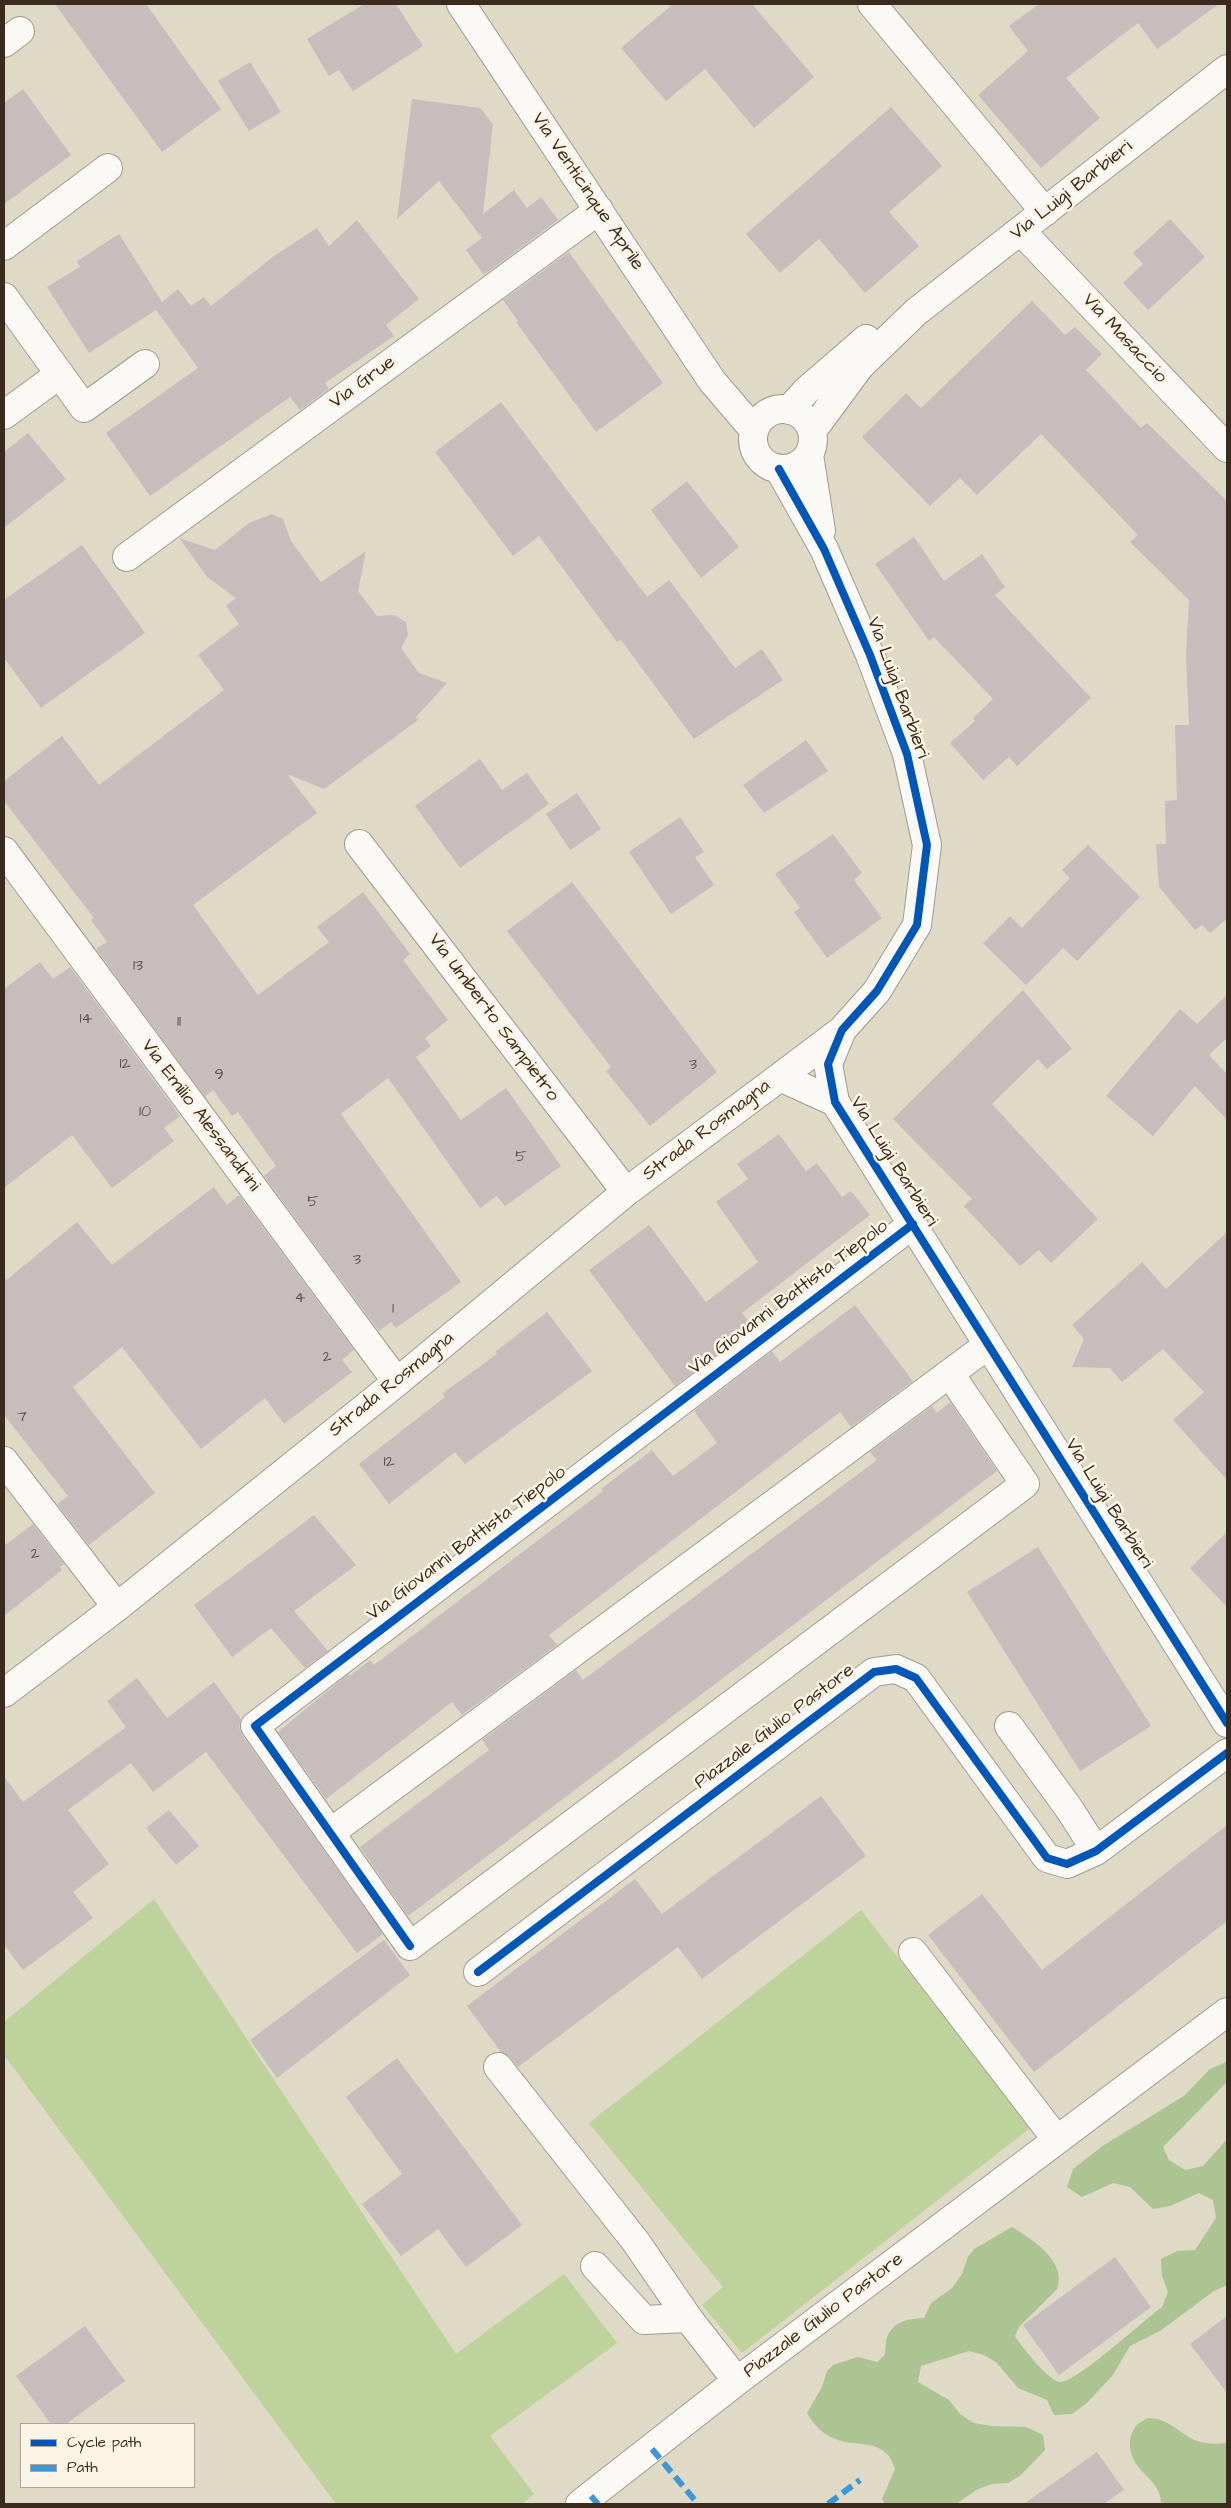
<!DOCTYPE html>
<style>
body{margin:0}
#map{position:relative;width:1231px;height:2508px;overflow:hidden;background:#dedac6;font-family:"Architects Daughter",sans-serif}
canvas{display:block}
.frame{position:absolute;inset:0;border:5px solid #3b2a1e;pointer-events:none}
.legend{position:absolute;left:20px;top:2423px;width:175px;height:65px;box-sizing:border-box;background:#fcf5e5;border:1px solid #afa495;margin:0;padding:6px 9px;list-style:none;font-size:15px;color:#3b2a1e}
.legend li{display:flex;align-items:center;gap:10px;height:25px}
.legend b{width:25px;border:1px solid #afa495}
</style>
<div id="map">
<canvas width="1231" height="2508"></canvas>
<div class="frame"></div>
<ul class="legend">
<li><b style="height:6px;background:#0057b8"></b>Cycle path</li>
<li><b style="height:6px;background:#3e96d5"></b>Path</li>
</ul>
</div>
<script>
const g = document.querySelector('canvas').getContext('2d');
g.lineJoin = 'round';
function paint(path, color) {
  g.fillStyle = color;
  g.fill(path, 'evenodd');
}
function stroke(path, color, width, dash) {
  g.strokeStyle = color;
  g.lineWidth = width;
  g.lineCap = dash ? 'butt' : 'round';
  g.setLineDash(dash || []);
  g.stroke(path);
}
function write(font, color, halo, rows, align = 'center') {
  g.font = font + ' "Architects Daughter",sans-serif';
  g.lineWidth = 5;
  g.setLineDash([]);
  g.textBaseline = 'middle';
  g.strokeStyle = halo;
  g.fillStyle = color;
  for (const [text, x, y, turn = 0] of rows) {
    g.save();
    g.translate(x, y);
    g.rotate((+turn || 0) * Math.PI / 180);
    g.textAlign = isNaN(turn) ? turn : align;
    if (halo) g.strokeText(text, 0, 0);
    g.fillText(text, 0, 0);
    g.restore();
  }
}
paint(new Path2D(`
 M 154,1899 L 456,2354 L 564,2274 L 617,2343 L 490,2436 L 534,2494 L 522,2504 L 336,2504 L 4,2055 L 4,2022 Z
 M 861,1910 L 1030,2128 L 742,2353 L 702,2305 L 723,2287 L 589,2123 Z`), '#bed29b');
paint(new Path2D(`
 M 1226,2062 L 1227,2082 L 1163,2147 L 1169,2160 L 1185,2170 L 1203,2166 L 1227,2139 L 1227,2285 L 1214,2291 L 1160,2331 L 1130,2346 L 1113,2375 L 1087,2403 L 1072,2414 L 1054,2415 L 1047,2400 L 1018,2388 L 997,2363 L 984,2355 L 969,2351 L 921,2366 L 918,2382 L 949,2400 L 960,2414 L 974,2423 L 992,2426 L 1026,2427 L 1043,2435 L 1045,2450 L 1021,2475 L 1008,2483 L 992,2484 L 978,2489 L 956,2504 L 885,2504 L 882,2499 L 895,2469 C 893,2465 891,2458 888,2455 C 869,2433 833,2458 807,2413 L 822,2387 L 827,2371 L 833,2365 L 858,2357 L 877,2362 L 884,2356 C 886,2350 885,2342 887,2337 C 895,2320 908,2319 924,2318 L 931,2303 L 952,2288 L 962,2274 L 968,2257 L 974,2249 L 1012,2227 C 1033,2240 1067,2261 1057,2289 L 1019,2327 L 1015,2336 C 1021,2346 1049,2381 1060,2382 C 1076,2383 1145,2319 1162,2307 L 1168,2292 L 1162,2276 L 1161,2259 L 1177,2251 L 1195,2250 L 1216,2218 L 1213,2200 L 1199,2193 L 1170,2206 L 1153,2209 L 1130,2187 L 1113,2183 L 1082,2197 L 1067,2187 L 1073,2169 L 1104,2145 L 1184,2096 L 1210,2069 Z
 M 1148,2418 C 1181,2419 1181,2449 1227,2443 L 1227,2504 L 1161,2504 C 1162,2477 1128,2473 1130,2441 C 1132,2428 1137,2423 1148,2418 Z`), '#acc392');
paint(new Path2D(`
 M 55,4 L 146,4 L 221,109 L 162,152 Z
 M 364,4 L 396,4 L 423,46 L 353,91 L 339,70 L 329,76 L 307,39 Z
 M 673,4 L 752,4 L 814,77 L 754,128 L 705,69 L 666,101 L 621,48 Z
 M 1039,4 L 1219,4 L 1157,49 L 1138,23 L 1066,78 L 1100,118 L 1041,168 L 978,95 L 1028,51 L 1009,26 Z
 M 250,62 L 281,112 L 249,131 L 218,81 Z
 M 23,89 L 71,155 L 4,204 L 4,103 Z
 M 412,99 L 480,108 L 493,124 L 483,214 L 514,190 L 527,208 L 541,197 L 558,220 L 484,275 L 466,250 L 482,238 L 439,181 L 397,219 Z
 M 891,107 L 942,166 L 889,212 L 919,246 L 865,293 L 819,239 L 780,273 L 746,234 Z
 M 1170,219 L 1205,257 L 1148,310 L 1123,283 L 1143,264 L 1133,253 Z
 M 357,220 L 419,299 L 386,325 L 394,336 L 325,383 L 329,389 L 300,410 L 290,397 L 150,496 L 106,433 L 198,368 L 156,310 L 89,353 L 47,287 L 80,267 L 77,261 L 119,234 L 162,302 L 178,289 L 191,306 L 204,297 L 211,306 L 274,256 L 317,228 L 329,246 Z
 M 569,252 L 663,383 L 596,432 L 516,322 L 518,321 L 503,300 Z
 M 1032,301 L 1065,335 L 1075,327 L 1102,354 L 1086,370 L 1141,428 L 1147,423 L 1227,501 L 1227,919 L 1210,933 L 1202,925 L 1195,930 L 1159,887 L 1156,844 L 1166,844 L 1165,801 L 1177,800 L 1175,725 L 1189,725 L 1186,655 L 1189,600 L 1130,542 L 1138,535 L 1041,434 L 977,495 L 960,478 L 930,506 L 862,437 L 906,393 L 921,408 Z
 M 501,402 L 647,597 L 669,580 L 735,668 L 762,649 L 783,680 L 694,739 L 621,640 L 617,642 L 539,536 L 513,556 L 435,452 Z
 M 28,433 L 66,479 L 4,528 L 4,452 Z
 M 687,481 L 739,547 L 701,578 L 651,510 Z
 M 272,514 L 283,519 L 291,541 L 321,582 L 366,551 L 358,591 L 377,616 L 394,615 L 406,622 L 408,635 L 401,648 L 419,673 L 447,683 L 416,717 L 418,720 L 324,789 L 287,774 L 317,813 L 193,905 L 258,995 L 329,942 L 317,927 L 363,892 L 410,954 L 403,960 L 448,1020 L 425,1038 L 431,1046 L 416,1057 L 461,1120 L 506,1088 L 561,1166 L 505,1206 L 497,1196 L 480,1208 L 388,1078 L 341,1114 L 461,1282 L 396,1328 L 391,1322 L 379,1331 L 264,1176 L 276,1166 L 238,1112 L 232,1116 L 213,1090 L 205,1097 L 96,949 L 107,942 L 91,920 L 94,918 L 4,801 L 4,781 L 62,736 L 99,785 L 224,690 L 198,655 L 239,624 L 226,606 L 236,598 L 207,577 L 179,538 L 215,550 L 249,523 Z
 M 914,537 L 944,581 L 982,554 L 1005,587 L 995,595 L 1091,698 L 1017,766 L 1009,757 L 983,780 L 950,743 L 975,721 L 973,718 L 993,699 L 934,637 L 929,641 L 875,564 Z
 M 82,545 L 145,633 L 41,708 L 4,658 L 4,600 Z
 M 806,740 L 828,771 L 764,813 L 743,785 Z
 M 480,759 L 502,790 L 527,773 L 549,804 L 460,868 L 415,806 Z
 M 577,793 L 601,829 L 570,850 L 546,814 Z
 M 680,817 L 704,852 L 695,857 L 714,885 L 671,914 L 629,852 Z
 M 833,834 L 862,873 L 854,880 L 882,918 L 827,958 L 794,912 L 800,908 L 775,874 Z
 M 1088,845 L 1140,897 L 1077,961 L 1063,948 L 1026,985 L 983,943 L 1010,916 L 1022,928 L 1070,878 L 1062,870 Z
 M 572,882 L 717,1072 L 650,1126 L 606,1071 L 611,1067 L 507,931 Z
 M 40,962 L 53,979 L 70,967 L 180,1116 L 164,1128 L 174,1141 L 112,1188 L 72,1135 L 4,1188 L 4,989 Z
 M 1023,990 L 1072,1049 L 1047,1069 L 1038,1059 L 992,1104 L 1098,1219 L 1051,1263 L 1039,1250 L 1020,1266 L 964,1206 L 972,1199 L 893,1119 Z
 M 1227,995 L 1227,1038 L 1209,1055 L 1227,1074 L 1227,1120 L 1195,1086 L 1153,1136 L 1106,1096 L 1180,1009 L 1197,1024 Z
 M 779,1134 L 806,1171 L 817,1163 L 842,1197 L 851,1191 L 870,1215 L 742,1313 L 753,1327 L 675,1386 L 589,1270 L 649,1225 L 706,1302 L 758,1262 L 716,1202 L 748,1179 L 737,1164 Z
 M 214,1187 L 227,1205 L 239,1195 L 354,1350 L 342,1360 L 352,1372 L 284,1424 L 265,1398 L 201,1449 L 122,1347 L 73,1387 L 155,1493 L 89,1545 L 57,1504 L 68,1496 L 4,1415 L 4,1282 L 77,1222 L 112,1265 Z
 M 1227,1232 L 1227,1480 L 1173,1420 L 1204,1392 L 1163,1349 L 1122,1382 L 1110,1368 L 1072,1367 L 1084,1339 L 1072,1325 L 1142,1262 L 1166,1289 Z
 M 855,1305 L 913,1381 L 851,1427 L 840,1412 L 549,1635 L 557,1645 L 462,1715 L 452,1702 L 326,1799 L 278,1732 L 348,1674 L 350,1676 L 370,1660 L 374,1665 L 603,1491 L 601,1489 L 652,1450 L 673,1476 L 717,1443 L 694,1411 L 772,1351 L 780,1362 Z
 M 547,1312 L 592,1371 L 465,1464 L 455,1452 L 389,1504 L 359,1464 L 445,1397 L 443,1393 L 497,1354 L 495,1352 Z
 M 950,1402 L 997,1471 L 408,1916 L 360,1847 L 489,1750 L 482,1740 L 576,1670 L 583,1680 L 877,1460 L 870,1452 L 932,1406 L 937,1413 Z
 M 314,1515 L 356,1565 L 294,1611 L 328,1651 L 305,1668 L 271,1628 L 232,1657 L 194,1605 Z
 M 33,1524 L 64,1564 L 60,1567 L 62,1570 L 4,1616 L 4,1546 Z
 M 1227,1532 L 1227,1607 L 1190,1568 Z
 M 1038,1547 L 1151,1726 L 1080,1771 L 967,1592 Z
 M 137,1678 L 167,1718 L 214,1682 L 241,1719 L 239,1727 L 242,1735 L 383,1934 L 357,1953 L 206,1752 L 153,1792 L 131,1763 L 68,1810 L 109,1864 L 73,1892 L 93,1918 L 23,1970 L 4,1945 L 4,1776 L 23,1802 L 126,1727 L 107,1701 Z
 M 821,1796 L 866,1856 L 702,1979 L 678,1947 L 518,2067 L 510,2057 L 501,2052 L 467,2006 L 635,1879 L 662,1914 Z
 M 169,1810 L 199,1846 L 176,1865 L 146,1828 Z
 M 1227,1825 L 1227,1921 L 1034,2072 L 928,1935 L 982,1894 L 1042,1970 Z
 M 384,1940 L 410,1975 L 277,2078 L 250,2040 Z
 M 397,2058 L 522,2225 L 466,2267 L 438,2229 L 401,2256 L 362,2204 L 402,2174 L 346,2097 Z
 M 1115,2257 L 1151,2307 L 1059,2375 L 1023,2325 Z
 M 1227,2316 L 1227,2393 L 1190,2344 Z
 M 85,2326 L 125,2381 L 66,2424 L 51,2424 L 16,2376 Z
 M 1097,2452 L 1124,2490 L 1104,2504 L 1024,2504 Z`), '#c7bdbc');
const minor = new Path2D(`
 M 461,4 L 712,381 L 754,430
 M 872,4 L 1045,212
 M 4,43 L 20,31
 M 1021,231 L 1227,448
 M 4,246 L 108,168
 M 4,297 L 84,408 L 145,364
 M753 439a30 30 0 1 1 60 0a30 30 0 1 1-60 0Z
 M 789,410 L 806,391 L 866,339
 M 4,415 L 60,374
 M 812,431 L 860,366 L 916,312 L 1227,69
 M 809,455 L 821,531
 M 779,469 L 824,549 L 870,655 L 907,754 L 927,845 L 917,925 L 877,991 L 842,1030 L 828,1064 L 835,1102 L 1227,1723
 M 127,557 L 599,210
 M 359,844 L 626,1192
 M 4,851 L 397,1382
 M 835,1102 L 780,1077 L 841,1031
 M 913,1224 L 255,1726 L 410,1946 L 1025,1484 L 950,1374
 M 4,1461 L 117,1607
 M 4,1693 L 117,1607 L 397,1382 L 626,1192 L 780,1077
 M 1009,1726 L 1070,1810 L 1096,1851
 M 330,1833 L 988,1345
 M 913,1952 L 1057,2140
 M 478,1972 L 874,1672 L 896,1669 L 916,1678 L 1047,1858 L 1067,1864 L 1096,1851 L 1227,1753
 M 498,2067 L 636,2242 L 688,2318 L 737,2381
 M 595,2266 L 644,2320 L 688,2318
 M 580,2504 L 737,2381 L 1227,2012`);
stroke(minor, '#a09b8e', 30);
stroke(minor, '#faf9f6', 28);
stroke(new Path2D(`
 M 652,2449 L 698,2504
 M 591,2496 L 598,2504
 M 828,2504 L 860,2480`), '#3e96d5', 6, [12, 6]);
stroke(new Path2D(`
 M 779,469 L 824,549 L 870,655 L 907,754 L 927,845 L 917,925 L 877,991 L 842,1030 L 828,1064 L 835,1102 L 1227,1723
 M 410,1946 L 255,1726 L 913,1224
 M 478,1972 L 874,1672 L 896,1669 L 916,1678 L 1047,1858 L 1067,1864 L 1096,1851 L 1227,1753`), '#0057b8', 8);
write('16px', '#5e4f46', null, [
 ["13",138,967],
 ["14",86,1020],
 ["11",179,1023],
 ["12",125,1065],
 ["3",693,1066],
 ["9",219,1076],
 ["10",145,1113],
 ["5",521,1158],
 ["5",313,1203],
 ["3",357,1261],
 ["4",300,1299],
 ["1",393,1310],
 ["2",327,1358],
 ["7",22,1418],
 ["12",389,1463],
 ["2",35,1555]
]);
write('19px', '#3b2a1e', '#fcf5e5', [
 ["Via Luigi Barbieri",1072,191,-38],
 ["Via Venticinque Aprile",587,192,56],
 ["Via Masaccio",1124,339,47],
 ["Via Grue",363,383,-36],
 ["Via Luigi Barbieri",897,688,70],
 ["Via Umberto Sampietro",493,1018,53],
 ["Via Emilio Alessandrini",200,1116,53],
 ["Strada Rosmagna",707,1131,-37],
 ["Via Luigi Barbieri",893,1162,58],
 ["Via Giovanni Battista Tiepolo",789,1298,-37],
 ["Strada Rosmagna",392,1385,-39],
 ["Via Luigi Barbieri",1108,1504,58],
 ["Via Giovanni Battista Tiepolo",467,1544,-37],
 ["Piazzale Giulio Pastore",775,1727,-37],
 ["Piazzale Giulio Pastore",824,2316,-37]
]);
</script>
